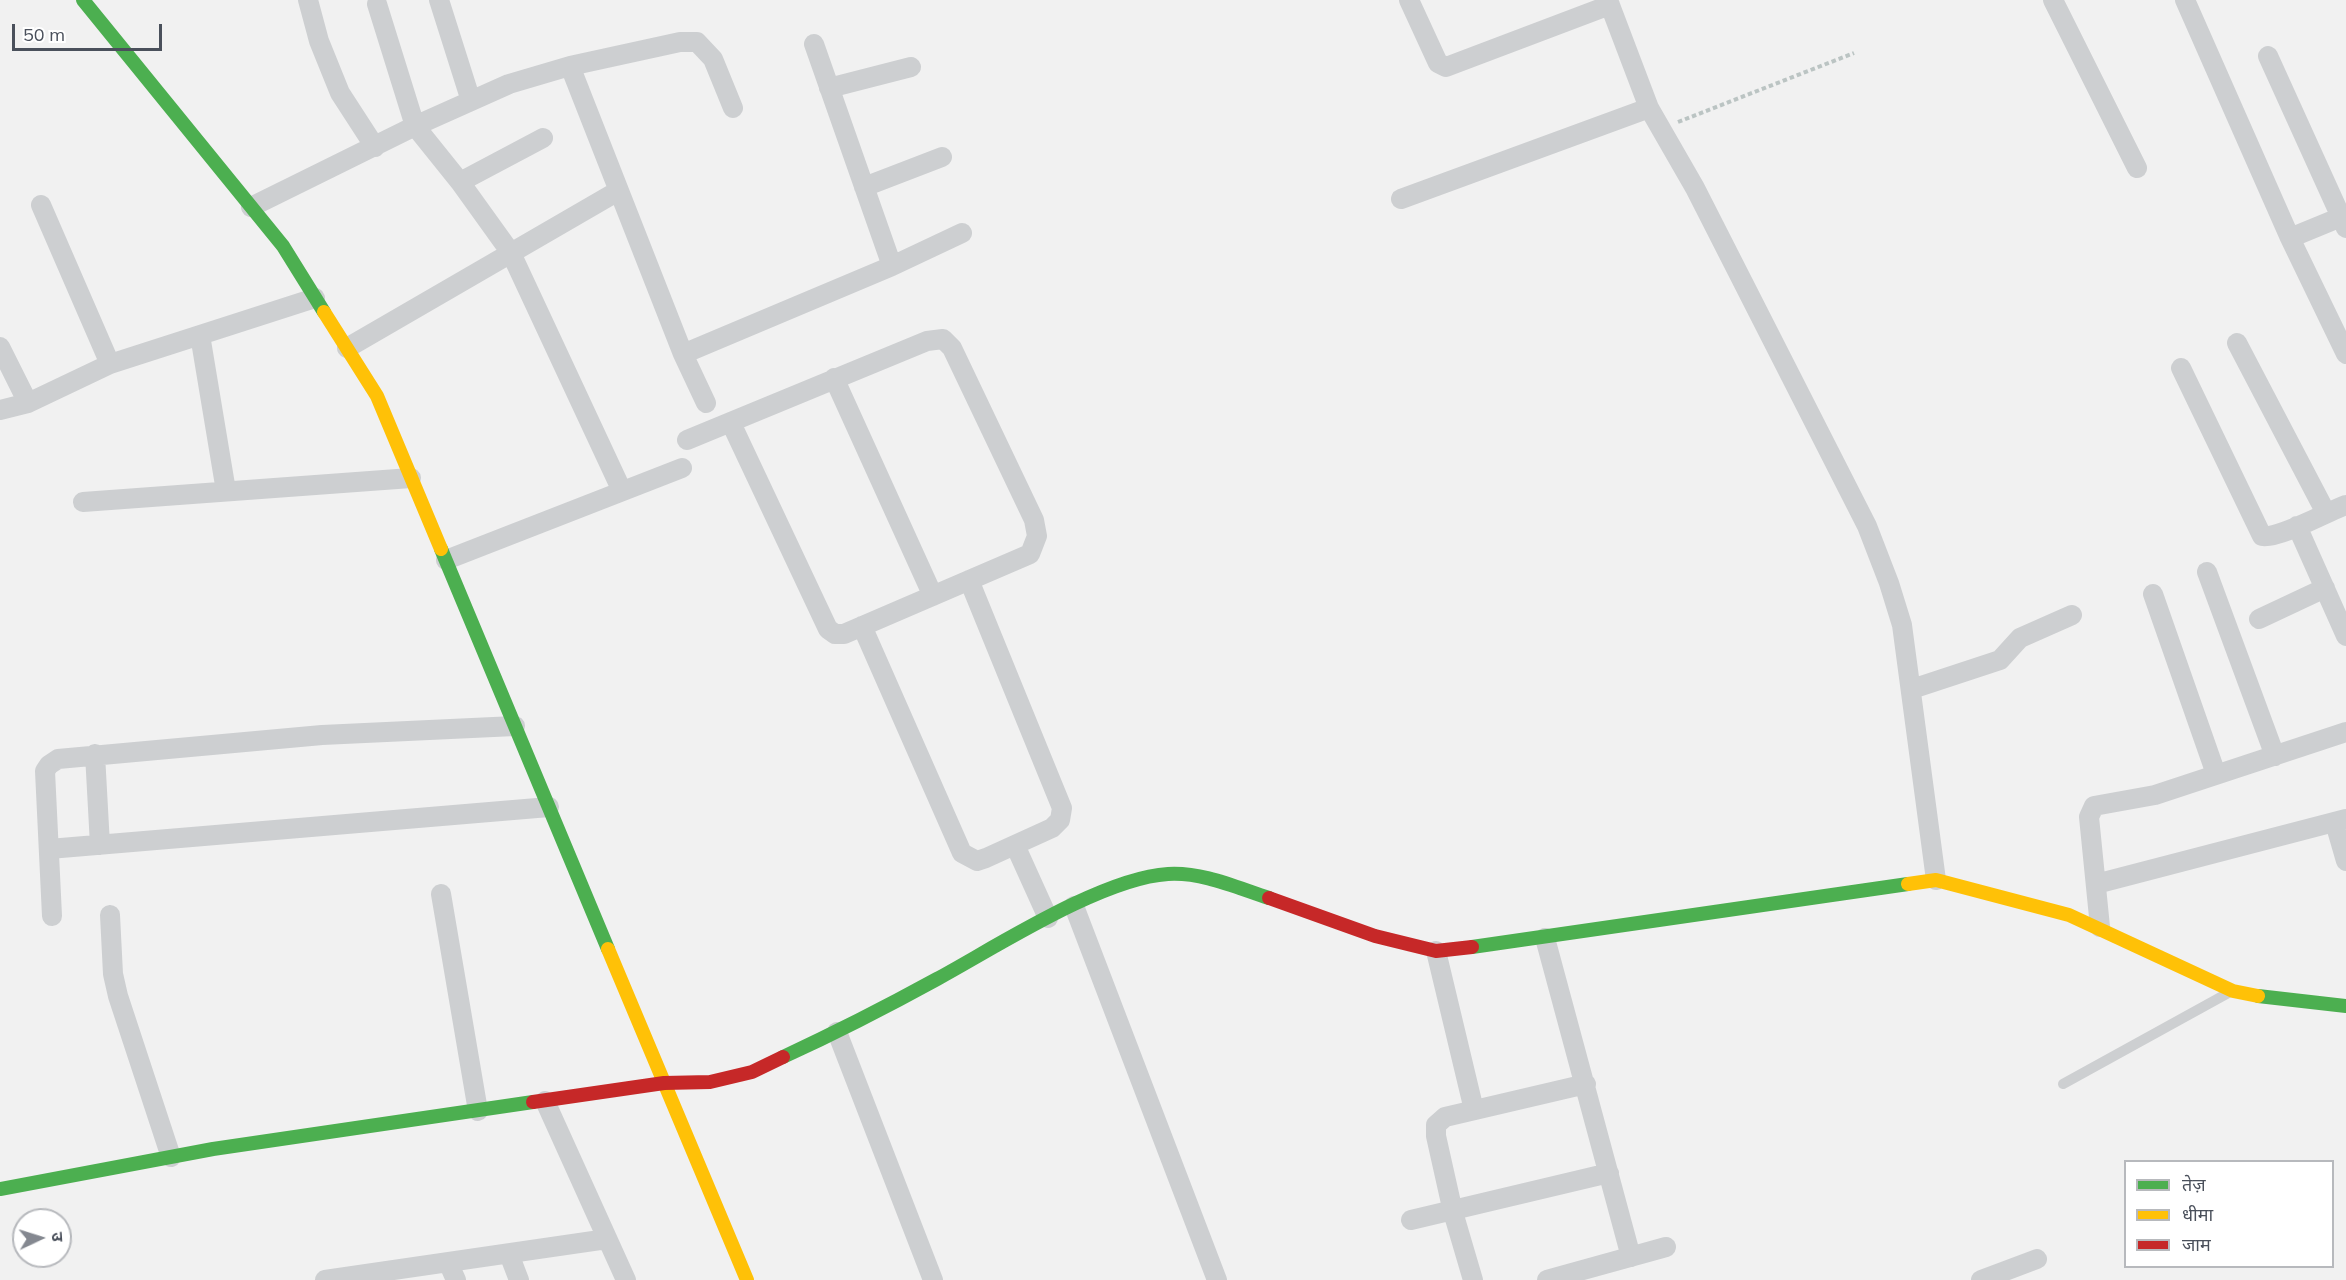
<!DOCTYPE html>
<meta charset="utf-8">
<style>
body{margin:0}
#map{position:relative;width:2346px;height:1280px;overflow:hidden;background:#f1f1f1;font-family:Mulish,"Noto Sans Devanagari",sans-serif}
canvas{display:block}
.legend{position:absolute;left:2124px;top:1160px;width:210px;height:108px;box-sizing:border-box;background:#fff;border:2px solid #b7b9bd;margin:0;padding:8px 10px;list-style:none;font-size:18px;color:#4a505b}
.legend li{display:flex;align-items:center;gap:12px;height:30px}
.legend b{width:30px;border:2px solid #b7b9bd}
.north{position:absolute;left:12px;top:1208px;width:60px;height:60px;box-sizing:border-box;background:#fff;border:2px solid #b7b9bd;border-radius:50%;rotate:86deg;font-size:16px;font-weight:700;line-height:24px;text-align:center;color:#4a505b}
.north::after{content:'';display:block;margin:auto;width:21px;height:27px;background:#848890;clip-path:polygon(50% 0,100% 100%,50% 72%,0 100%)}
.scale{position:absolute;left:12px;top:24px;width:150px;height:27px;box-sizing:border-box;border:3px solid #4a505b;border-top:0;padding-left:8px;font-size:18px;line-height:21px;white-space:nowrap;color:#4a505b;-webkit-text-stroke:4px #fff;paint-order:stroke}
</style>
<div id="map">
<canvas width="2346" height="1280"></canvas>
<ul class="legend">
<li><b style="height:8px;background:#4caf50"></b>तेज़</li>
<li><b style="height:8px;background:#ffc107"></b>धीमा</li>
<li><b style="height:8px;background:#c62828"></b>जाम</li>
</ul>
<div class="north">उ</div>
<div class="scale">50 m</div>
</div>
<script>
const g = document.querySelector('canvas').getContext('2d');
g.lineJoin = 'round';
function stroke(path, color, width, dash) {
  g.strokeStyle = color;
  g.lineWidth = width;
  g.lineCap = dash ? 'butt' : 'round';
  g.setLineDash(dash || []);
  g.stroke(path);
}
stroke(new Path2D(`
 M 1678,122 L 1854,53`), '#bbc4c3', 4, [4.5, 3]);
stroke(new Path2D(`
 M 2063,1084 L 2230,992`), '#cdcfd1', 10);
stroke(new Path2D(`
 M 308,0 L 319,41 L 340,93 L 375,147
 M 439,0 L 471,101
 M 1409,0 L 1438,63 L 1446,67 L 1610,5
 M 1608,0 L 1649,108 L 1695,188 L 1867,526 L 1889,583 L 1902,625 L 1936,880
 M 2053,0 L 2137,168
 M 2185,0 L 2290,238 L 2346,354
 M 377,4 L 415,126 L 460,182 L 511,253 L 622,491
 M 814,44 L 892,266
 M 2268,56 L 2346,228
 M 570,66 L 683,354 L 706,403
 M 829,88 L 911,67
 M 460,182 L 543,138
 M 864,187 L 942,157
 M 1401,199 L 1649,108
 M 41,205 L 110,364
 M 251,207 L 415,126 L 509,84 L 570,66 L 680,42 L 697,42 L 713,59 L 733,108
 M 2290,238 L 2346,215
 M 200,335 L 226,491
 M 2237,343 L 2326,513
 M 0,347 L 28,403
 M 347,348 L 618,191
 M 683,354 L 892,266 L 962,233
 M 2181,368 L 2262,536 C 2279,539 2327,512 2346,505
 M 834,378 L 933,596
 M 0,410 L 28,403 L 110,364 L 315,298
 M 687,440 L 927,341 L 943,339 L 952,348 L 1034,520 L 1037,536 L 1030,554 L 844,634 L 835,634 L 828,629 L 731,423
 M 83,502 L 411,478
 M 2297,526 L 2346,636
 M 446,560 L 682,468
 M 2207,572 L 2275,756
 M 2153,594 L 2216,774
 M 2259,619 L 2325,588
 M 862,626 L 962,853 L 977,861 L 986,858 L 1052,828 L 1060,820 L 1062,808 L 969,580
 M 1912,689 L 2000,660 L 2020,638 L 2072,615
 M 95,754 L 100,845
 M 2335,823 L 2346,861
 M 1015,845 L 1048,918
 M 49,849 L 549,807
 M 2096,884 L 2346,819
 M 441,894 L 478,1111
 M 1074,906 L 1217,1280
 M 110,915 L 113,974 L 118,996 L 171,1157
 M 52,916 L 45,771 L 49,765 L 58,759 L 322,735 L 515,726
 M 2100,927 L 2089,817 L 2094,806 L 2155,795 L 2346,732
 M 1545,938 L 1631,1257
 M 1436,951 L 1474,1110
 M 837,1032 L 933,1280
 M 545,1101 L 626,1280
 M 1411,1220 L 1609,1173
 M 509,1254 L 519,1280
 M 448,1262 L 456,1280
 M 325,1280 L 607,1239
 M 1473,1280 L 1453,1212 L 1436,1136 L 1436,1125 L 1445,1117 L 1586,1084
 M 1547,1280 L 1666,1247
 M 1981,1280 L 2037,1259`), '#cdcfd1', 20);
stroke(new Path2D(`
 M 83,0 L 283,246 L 324,312
 M 441,549 L 608,949
 M 1472,947 L 1908,884
 M 2258,996 L 2346,1006
 M 783,1057 C 835,1033 886,1007 937,979 C 996,947 1102,878 1168,874 C 1203,872 1235,887 1269,898
 M 0,1189 L 213,1149 L 533,1102`), '#4caf50', 14);
stroke(new Path2D(`
 M 324,312 L 377,396 L 441,549
 M 1908,884 L 1936,880 L 2069,915 L 2233,991 L 2258,996
 M 608,949 L 747,1280`), '#ffc107', 14);
stroke(new Path2D(`
 M 1269,898 L 1375,936 L 1436,951 L 1472,947
 M 533,1102 L 664,1083 L 710,1082 L 752,1072 L 783,1057`), '#c62828', 14);
</script>
